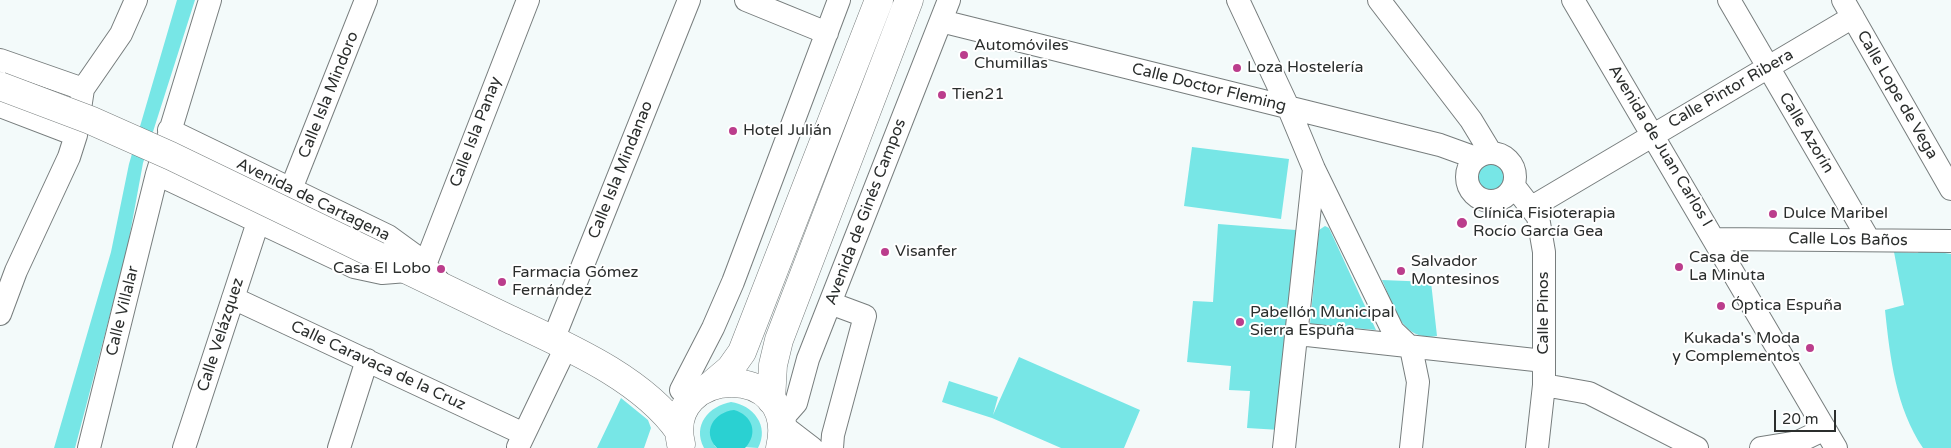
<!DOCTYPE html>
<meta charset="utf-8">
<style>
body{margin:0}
#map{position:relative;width:1951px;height:448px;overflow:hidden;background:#f3fafa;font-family:"Varela Round",sans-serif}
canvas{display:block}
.scale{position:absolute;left:1774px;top:410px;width:62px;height:22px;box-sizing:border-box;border:2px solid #2b2e2d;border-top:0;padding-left:6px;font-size:15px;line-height:18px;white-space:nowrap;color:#2b2e2d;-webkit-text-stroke:4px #fff;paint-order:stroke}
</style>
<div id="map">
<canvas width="1951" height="448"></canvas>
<div class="scale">20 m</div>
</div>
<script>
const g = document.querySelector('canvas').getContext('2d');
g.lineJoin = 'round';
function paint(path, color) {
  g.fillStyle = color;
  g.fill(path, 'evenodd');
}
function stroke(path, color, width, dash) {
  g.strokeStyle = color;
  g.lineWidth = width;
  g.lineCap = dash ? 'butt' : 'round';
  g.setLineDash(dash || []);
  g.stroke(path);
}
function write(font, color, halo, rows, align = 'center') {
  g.font = font + ' "Varela Round",sans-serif';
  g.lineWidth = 4;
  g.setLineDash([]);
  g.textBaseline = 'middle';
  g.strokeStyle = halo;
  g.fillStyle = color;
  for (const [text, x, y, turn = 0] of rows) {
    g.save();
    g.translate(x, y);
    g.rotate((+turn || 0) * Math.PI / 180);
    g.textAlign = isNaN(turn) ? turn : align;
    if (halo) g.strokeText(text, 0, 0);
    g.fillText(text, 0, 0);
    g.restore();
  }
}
paint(new Path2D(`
 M 177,0 L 195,0 L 143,163 L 127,250 L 75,448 L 54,448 L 111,252 L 129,164 Z
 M 1192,147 L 1289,159 L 1281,219 L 1184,206 Z
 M1471 178a20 20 0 1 1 40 0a20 20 0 1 1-40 0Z
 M 1218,224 L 1296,230 L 1280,430 L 1247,428 L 1250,391 L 1229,390 L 1231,366 L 1187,362 L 1193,301 L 1213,302 Z
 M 1325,226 L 1329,228 L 1376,330 L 1310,324 L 1319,230 Z
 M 1920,249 L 1951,254 L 1951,448 L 1923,448 C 1896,408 1890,358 1885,310 L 1904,305 L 1894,252 L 1918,253 Z
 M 1382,280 L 1431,282 L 1437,336 C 1401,342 1394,306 1382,280 Z
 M 1019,357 L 1140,410 L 1124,448 L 1061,448 L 992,418 L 942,402 L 949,381 L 998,397 L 993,415 Z
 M 621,398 L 648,420 L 651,428 L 644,448 L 597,448 Z
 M 731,402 C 753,405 770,426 758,448 L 714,445 L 717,448 L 704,448 C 692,425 709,406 731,402 Z`), '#77e6e6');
paint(new Path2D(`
 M 734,410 C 752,415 759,433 745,448 L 717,448 C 701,432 714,412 734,410 Z`), '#2ad1d2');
const minor = new Path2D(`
 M 746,0 L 827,33
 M 1238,0 L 1289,109 L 1314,169 L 1393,331 L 1411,348 L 1418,382 L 1411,448
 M 1379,0 L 1471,120 L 1491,153
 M 1573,0 L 1836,448
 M 1729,0 L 1869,240
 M 1843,0 L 1951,189
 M 941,21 L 1440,145 L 1476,158
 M 0,60 L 83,89
 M 0,106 L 76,135
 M 169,130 L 388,236 L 421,260 L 442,285
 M1467 177a24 24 0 1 1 48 0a24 24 0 1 1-48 0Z
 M 157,174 L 354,267 L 382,273 L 407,271
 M 1514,186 L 1538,217 L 1544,252 L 1544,385 L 1537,448
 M 291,189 L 366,0
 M 1532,207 L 1853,17
 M 1715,239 L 1951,241
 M 425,265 L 528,0
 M 233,298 L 524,434
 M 830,303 L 865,316 L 833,435 L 832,448
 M 0,314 L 16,271 L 69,157 L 76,135 L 83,89 L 121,34 L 136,0
 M 1298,334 L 1544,361
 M 553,340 L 689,0
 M 1544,385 L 1589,393 L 1697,448
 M 681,390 L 713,328 L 733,282 L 839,0
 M 781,420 L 796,403 L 808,359 L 949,0
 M 782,425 L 812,448
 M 518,447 L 566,347
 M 89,448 L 157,174 L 210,0
 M 184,448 L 258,222
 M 339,448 L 367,360
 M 1284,448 L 1314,169
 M 1761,448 L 1798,442 L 1825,429`);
const major = new Path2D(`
 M 378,256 C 421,277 465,298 509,319 C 566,346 642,378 679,431
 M 710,386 L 730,369 L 742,352 L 879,0
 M 771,400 L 773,365 L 779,340 L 909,0
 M 681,444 C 662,365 801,359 780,448`);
stroke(minor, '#777d7d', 24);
stroke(major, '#777d7d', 29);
stroke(minor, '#fff', 22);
stroke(major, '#fff', 28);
const majorBridge = new Path2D(`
 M 0,86 L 90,120 L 171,156 L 378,256`);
stroke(majorBridge, '#777d7d', 29, []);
stroke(majorBridge, '#fff', 28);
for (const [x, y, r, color] of [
 [964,55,5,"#bb3d8c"],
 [1237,68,5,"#bb3d8c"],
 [942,95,5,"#bb3d8c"],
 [733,131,5,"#bb3d8c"],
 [1773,214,5,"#bb3d8c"],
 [1462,223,6,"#bb3d8c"],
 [885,252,5,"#bb3d8c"],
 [1679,267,5,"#bb3d8c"],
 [441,269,5,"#bb3d8c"],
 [1401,271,5,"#bb3d8c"],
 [502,282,5,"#bb3d8c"],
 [1721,306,5,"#bb3d8c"],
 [1240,322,5,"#bb3d8c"],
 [1810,348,5,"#bb3d8c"]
]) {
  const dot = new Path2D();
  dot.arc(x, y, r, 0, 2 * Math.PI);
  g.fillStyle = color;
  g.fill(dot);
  stroke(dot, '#fff', 2);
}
write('16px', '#2b2e2d', '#fff', [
 ["Automóviles",974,46],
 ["Chumillas",974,64],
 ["Loza Hostelería",1247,68],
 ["Tien21",952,95],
 ["Hotel Julián",743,131],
 ["Clínica Fisioterapia",1473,214],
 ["Rocío García Gea",1473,232],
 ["Dulce Maribel",1783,214],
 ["Visanfer",895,252],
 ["Casa de",1689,258],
 ["La Minuta",1689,276],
 ["Salvador",1411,262],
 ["Montesinos",1411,280],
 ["Casa El Lobo",431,269,"right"],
 ["Farmacia Gómez",512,273],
 ["Fernández",512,291],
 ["Óptica Espuña",1731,306],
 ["Pabellón Municipal",1250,313],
 ["Sierra Espuña",1250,331],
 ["Kukada's Moda",1800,339,"right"],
 ["y Complementos",1800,357,"right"]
], 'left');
write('16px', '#2b2e2d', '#fff', [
 ["Calle Doctor Fleming",1209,88,14],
 ["Calle Pintor Ribera",1731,89,-30],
 ["Calle Isla Mindoro",329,95,-68],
 ["Calle Lope de Vega",1897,95,60],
 ["Calle Isla Panay",476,132,-69],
 ["Calle Azorín",1806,133,59],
 ["Avenida de Juan Carlos I",1660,146,59],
 ["Calle Isla Mindanao",621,170,-68],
 ["Avenida de Cartagena",313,200,26],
 ["Avenida de Ginés Campos",866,212,-69],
 ["Calle Los Baños",1848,240,1],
 ["Calle Villalar",123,311,-76],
 ["Calle Pinos",1544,313,-90],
 ["Calle Velázquez",221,335,-72],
 ["Calle Caravaca de la Cruz",378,366,25]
]);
</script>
